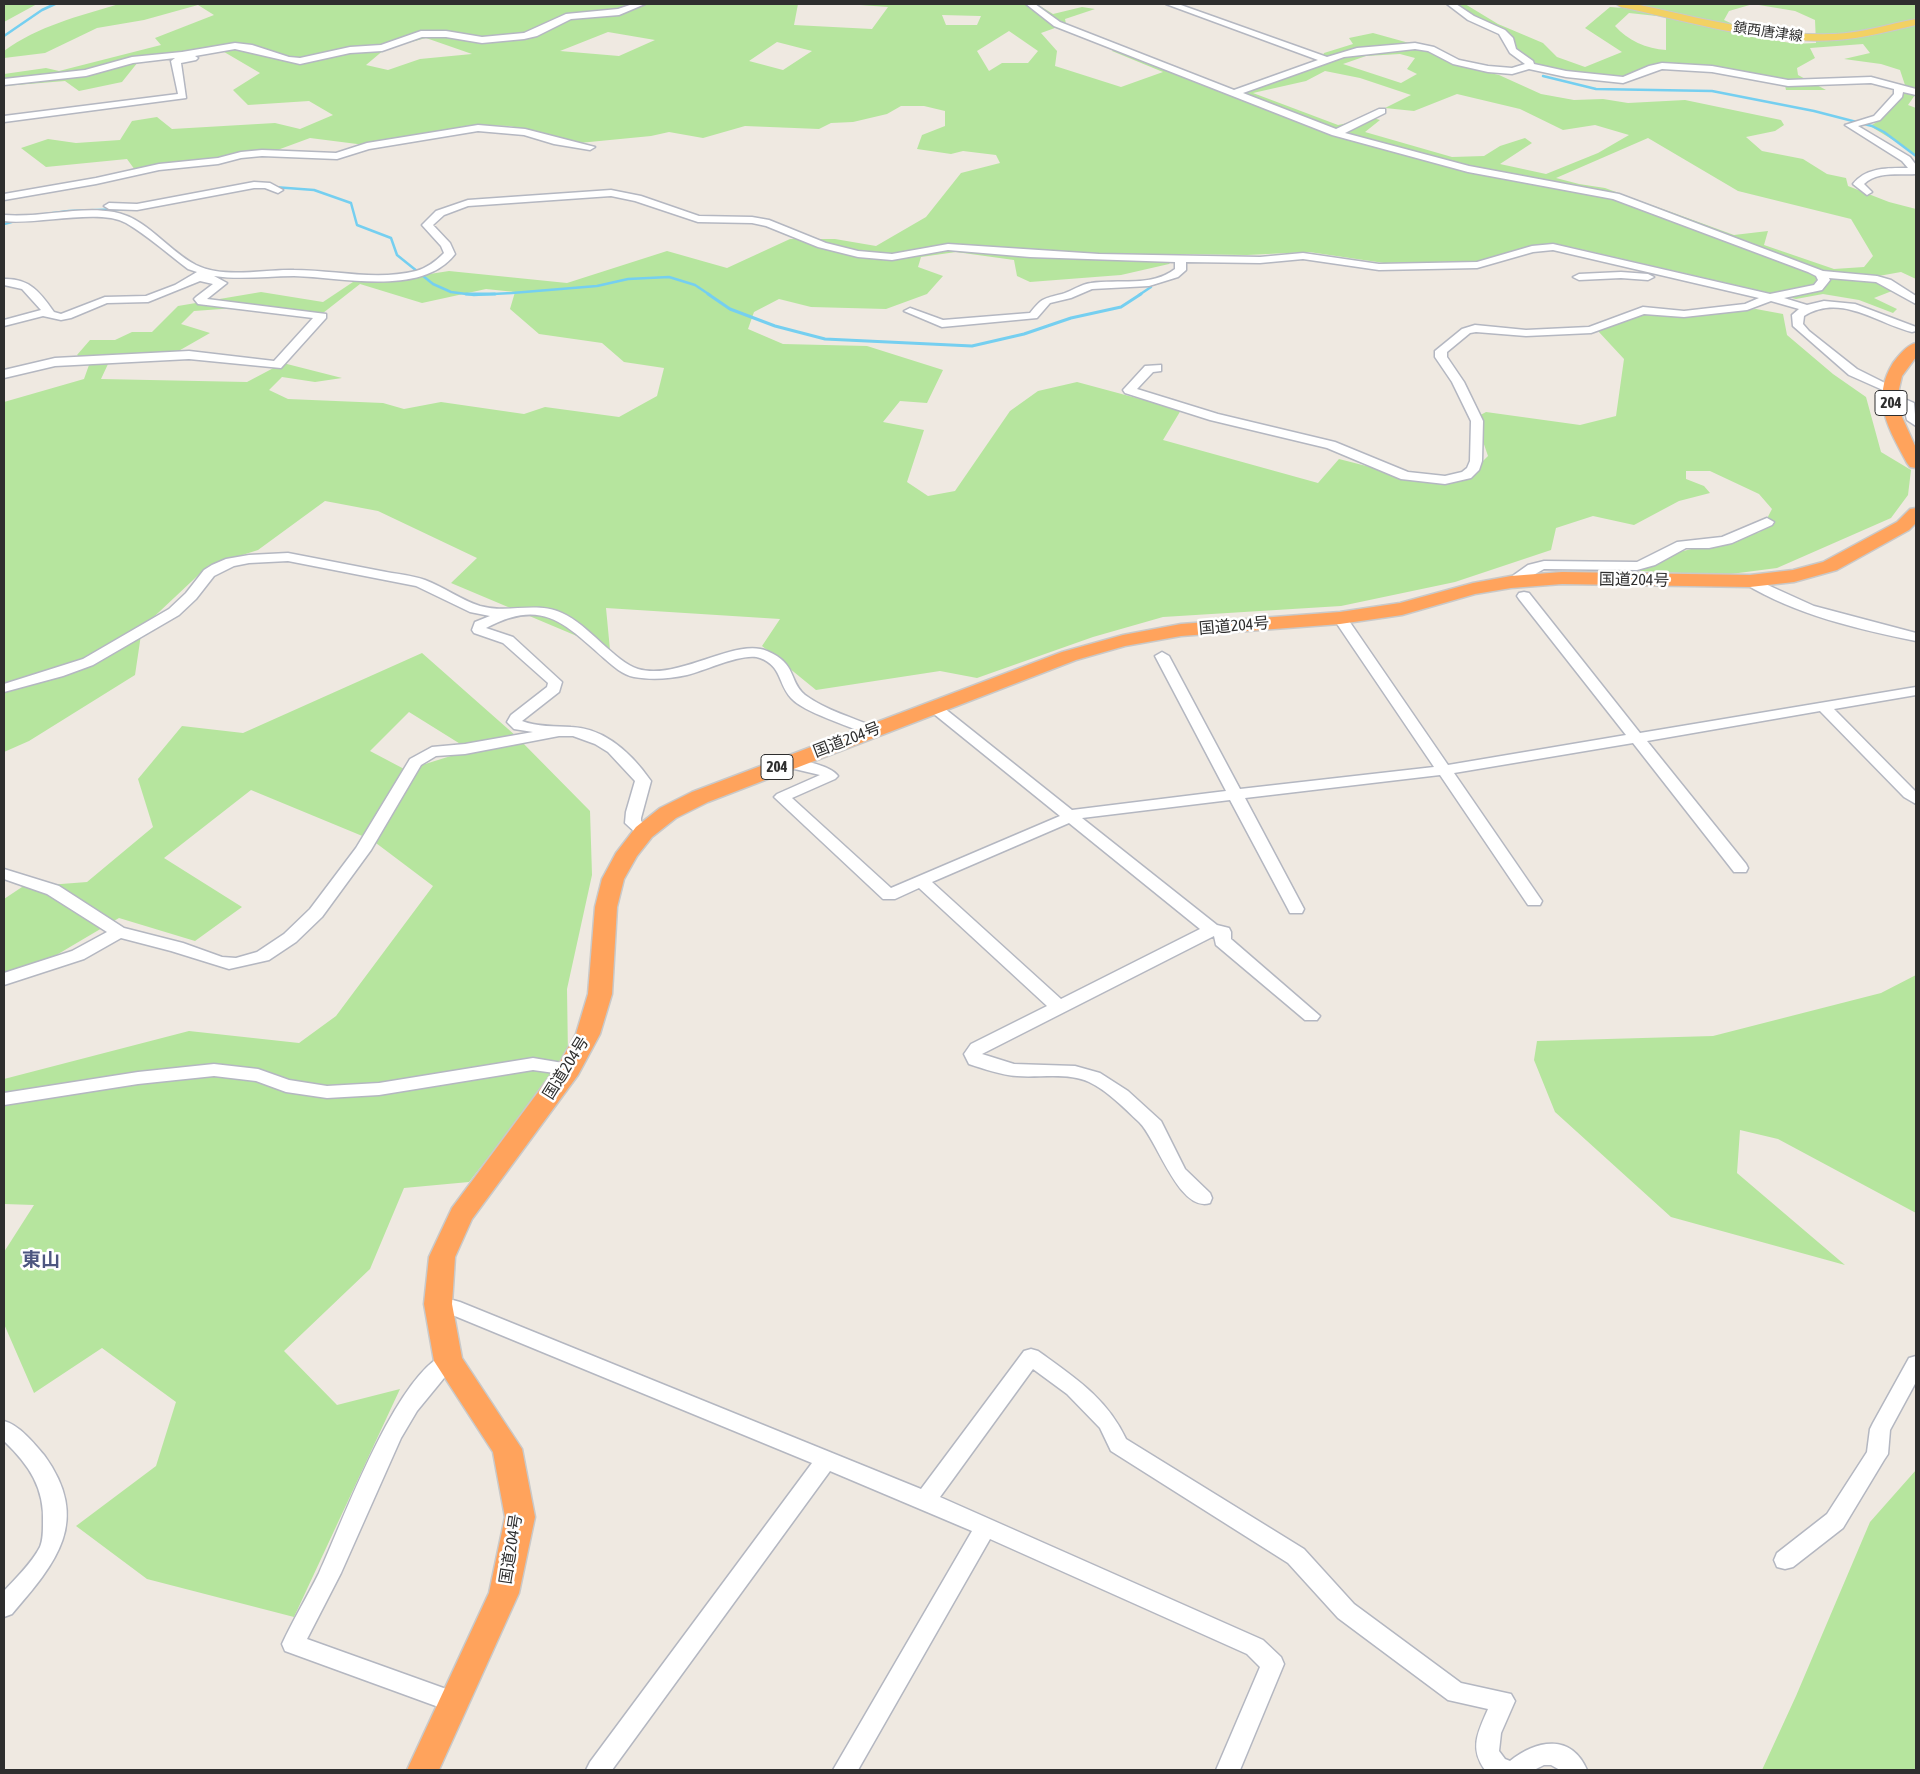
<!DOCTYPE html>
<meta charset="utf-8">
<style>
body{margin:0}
#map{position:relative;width:1920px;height:1774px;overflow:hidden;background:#efe9e1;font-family:"Asap Condensed",sans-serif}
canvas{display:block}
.frame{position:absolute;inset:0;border:5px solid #2e2e2e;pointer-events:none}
</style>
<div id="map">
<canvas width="1920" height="1774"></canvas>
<div class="frame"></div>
</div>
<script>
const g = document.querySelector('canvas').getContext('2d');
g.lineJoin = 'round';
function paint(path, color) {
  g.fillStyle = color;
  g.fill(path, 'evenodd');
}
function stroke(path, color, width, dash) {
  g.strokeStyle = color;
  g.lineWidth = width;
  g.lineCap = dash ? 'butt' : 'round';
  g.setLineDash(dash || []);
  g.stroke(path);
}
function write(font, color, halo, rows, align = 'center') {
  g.font = font + ' "Asap Condensed","Noto Sans JP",sans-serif';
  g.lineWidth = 5;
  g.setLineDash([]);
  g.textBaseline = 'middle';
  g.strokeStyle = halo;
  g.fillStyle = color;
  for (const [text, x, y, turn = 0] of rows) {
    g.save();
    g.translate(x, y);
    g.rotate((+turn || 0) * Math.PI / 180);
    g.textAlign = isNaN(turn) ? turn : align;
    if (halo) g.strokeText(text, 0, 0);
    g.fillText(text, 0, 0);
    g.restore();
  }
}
paint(new Path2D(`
 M 4,4 L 37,4 L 4,22 Z
 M 119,4 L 798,4 L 794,25 L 872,29 L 888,7 L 846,4 L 1037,4 L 1053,14 L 1082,7 L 1095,9 L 1065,19 L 1066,24 L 1041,33 L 1057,51 L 1055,66 L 1121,87 L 1163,72 L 1112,51 L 1114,49 L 1232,94 L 1319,63 L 1324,53 L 1353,44 L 1349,38 L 1373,33 L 1438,51 L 1464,67 L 1499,75 L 1541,94 L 1574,100 L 1603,99 L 1628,103 L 1685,100 L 1781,120 L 1784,125 L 1775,131 L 1746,137 L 1762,151 L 1803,159 L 1827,174 L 1846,178 L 1848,186 L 1889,202 L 1916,209 L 1916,279 L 1901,272 L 1873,277 L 1892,291 L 1874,298 L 1897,309 L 1893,313 L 1859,300 L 1823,294 L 1796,299 L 1571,247 L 1535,247 L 1487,261 L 1384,263 L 1309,252 L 1247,255 L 1178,254 L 1169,264 L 1121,275 L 1030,282 L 1017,276 L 1014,260 L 956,252 L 921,257 L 918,267 L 943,276 L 927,294 L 886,309 L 811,307 L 779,299 L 754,312 L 748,329 L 783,344 L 867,346 L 943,370 L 927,403 L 900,401 L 883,422 L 924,430 L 907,482 L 928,496 L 955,491 L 1010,411 L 1038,391 L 1077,382 L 1181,410 L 1163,440 L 1318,483 L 1339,459 L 1421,480 L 1467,477 L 1488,456 L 1475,418 L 1486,412 L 1580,425 L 1616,416 L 1624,359 L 1598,331 L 1635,309 L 1684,316 L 1756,309 L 1783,314 L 1787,335 L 1833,374 L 1866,397 L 1881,452 L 1911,470 L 1908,495 L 1891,518 L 1777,568 L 1723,575 L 1640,571 L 1643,561 L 1760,532 L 1772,509 L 1759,494 L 1710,471 L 1686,471 L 1686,479 L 1704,486 L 1710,493 L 1679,501 L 1634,525 L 1593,516 L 1556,528 L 1551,550 L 1455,582 L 1341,606 L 1163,617 L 1093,637 L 977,678 L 940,671 L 816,690 L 762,646 L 780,619 L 606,608 L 610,650 L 451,583 L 477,558 L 378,511 L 325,501 L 258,550 L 208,566 L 142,628 L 135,675 L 29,741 L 4,752 L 4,402 L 84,379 L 89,365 L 77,355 L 90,340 L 115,340 L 132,332 L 152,332 L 178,306 L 261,292 L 323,302 L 356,280 L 404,278 L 449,271 L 567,283 L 667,251 L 727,268 L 790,239 L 835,239 L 876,246 L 926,217 L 961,173 L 1000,163 L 996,155 L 963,151 L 951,154 L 917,149 L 922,135 L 945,126 L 945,111 L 924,106 L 901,106 L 887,114 L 853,122 L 831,123 L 819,129 L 745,126 L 703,138 L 669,132 L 651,136 L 579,143 L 510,126 L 471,125 L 365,145 L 310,138 L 272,152 L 135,170 L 127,159 L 46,167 L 21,148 L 48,139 L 76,143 L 120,140 L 132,121 L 157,117 L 172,129 L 275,123 L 300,129 L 333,115 L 309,101 L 248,105 L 233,90 L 260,73 L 214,46 L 138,62 L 122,82 L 79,91 L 65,81 L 4,86 L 4,74 L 46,68 L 59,71 L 161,45 L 155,38 L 214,15 L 198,5 L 144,20 L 97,28 L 45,53 L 4,58 L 4,51 C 38,26 79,16 119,4 ZM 942,15 L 980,16 L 981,16 L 977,25 L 946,25 ZM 1009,31 L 1038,51 L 1028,63 L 1002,63 L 989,71 L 977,51 ZM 608,32 L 655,40 L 619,56 L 560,51 ZM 426,38 L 472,54 L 420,59 L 388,70 L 366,65 L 385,49 ZM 777,42 L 812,51 L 783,70 L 749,61 ZM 1400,54 L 1415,58 L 1407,69 L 1417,74 L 1401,83 L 1343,64 L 1366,56 ZM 1325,71 L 1360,78 L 1411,95 L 1385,108 L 1414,111 L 1457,94 L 1520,109 L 1563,130 L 1595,125 L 1629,135 L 1598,153 L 1546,174 L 1500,164 L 1532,143 L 1525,138 L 1500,146 L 1484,156 L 1452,157 L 1365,132 L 1380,120 L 1373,118 L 1338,125 L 1253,93 L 1306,81 ZM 1648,138 L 1738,191 L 1851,219 L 1873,256 L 1864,267 L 1834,269 L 1764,245 L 1768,231 L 1734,235 L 1605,188 L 1579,184 L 1556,178 ZM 360,284 L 422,303 L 486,289 L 515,292 L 510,309 L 539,334 L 602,343 L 624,362 L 664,368 L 657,396 L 619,417 L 545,407 L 524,414 L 441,402 L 404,409 L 383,403 L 288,399 L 269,390 L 282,377 L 315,382 L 342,378 L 283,363 L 247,382 L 101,379 L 108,364 L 129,356 L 168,357 L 210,333 L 181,324 L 194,311 L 249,307 L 323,313 Z
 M 1455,4 L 1465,4 L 1498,24 L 1543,43 L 1557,57 L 1585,67 L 1622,52 L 1585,28 L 1610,7 L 1637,9 L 1641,5 L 1634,4 L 1916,4 L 1916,89 L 1905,85 L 1900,70 L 1881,64 L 1844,59 L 1870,53 L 1863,44 L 1810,48 L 1815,58 L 1797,68 L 1798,75 L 1826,90 L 1786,90 L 1784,81 L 1658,65 L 1642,68 L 1633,75 L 1618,78 L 1565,73 L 1536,66 L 1533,60 L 1516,51 L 1511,34 L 1479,20 ZM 1753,4 L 1795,11 L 1815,20 L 1816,43 C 1779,46 1757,35 1724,20 L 1729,11 ZM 1629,13 L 1666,17 L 1666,50 C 1647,49 1627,40 1615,26 Z
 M 1905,92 L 1915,95 L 1908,105 L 1916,108 L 1916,157 L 1908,149 L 1870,126 L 1882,119 Z
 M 422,653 L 516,736 L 590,811 L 592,875 L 567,989 L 568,1056 L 469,1182 L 404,1188 L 370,1269 L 284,1351 L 337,1405 L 400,1389 L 294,1617 L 147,1579 L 76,1526 L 156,1466 L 176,1402 L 102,1348 L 34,1393 L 4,1324 L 4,1252 L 34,1205 L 4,1204 L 4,1079 L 189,1031 L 299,1043 L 336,1016 L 433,886 L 372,840 L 251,790 L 164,858 L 242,907 L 195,941 L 119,918 L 4,986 L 4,899 L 22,887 L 87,882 L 153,827 L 138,779 L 182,726 L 243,733 ZM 409,712 L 470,750 L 406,770 L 370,751 Z
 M 1916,975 L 1916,1213 L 1778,1139 L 1740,1130 L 1737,1173 L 1845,1265 L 1671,1217 L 1555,1112 L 1534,1060 L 1537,1041 L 1713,1036 L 1881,993 Z
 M 1916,1470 L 1916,1770 L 1762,1770 L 1796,1696 L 1870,1522 Z`), '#b6e59e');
stroke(new Path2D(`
 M 4,36 L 42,10 L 55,4
 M 1543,76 L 1596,89 L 1712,91 L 1814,111 L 1872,126 L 1884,132 L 1916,156
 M 274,187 L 314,190 L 351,203 L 357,225 L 391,238 L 397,255 L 433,284 L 451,292 L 474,295 L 512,293 L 597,286 L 628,279 L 669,277 L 695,285 L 710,295
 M 38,215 L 69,211 L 125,209
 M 4,224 L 19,220
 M 1139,295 L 1151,287`), '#75cff0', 2.5);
stroke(new Path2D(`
 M 466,294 L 495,294
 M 708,294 L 730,309 L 775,326 L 825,339 L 972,346 L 1024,334 L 1071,318 L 1121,307 L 1141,294`), '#75cff0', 3);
const minor = new Path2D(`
 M 633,4 L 645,4 L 619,15 L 571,19 L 537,36 L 524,39 L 482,43 L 446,37 L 422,37 L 382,51 L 350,53 L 300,64 L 235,49 L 195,56 L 198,58 L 196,60 L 181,63 L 186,98 L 4,122 L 4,116 L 178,94 L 171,61 L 175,58 L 133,63 L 86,76 L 4,85 L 4,79 L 85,70 L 132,57 L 182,52 L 235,43 L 252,45 L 289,57 L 300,58 L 350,47 L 381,45 L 421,31 L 446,31 L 482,37 L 524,33 L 566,14 L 618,9 Z
 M 1026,4 L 1035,4 L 1060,22 L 1234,90 L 1318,60 L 1166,4 L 1178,4 L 1327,57 L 1357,48 L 1415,43 L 1434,47 L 1459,60 L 1488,66 L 1512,68 L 1525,64 L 1510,53 L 1499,34 L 1468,20 L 1447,4 L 1456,4 L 1474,16 L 1505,30 L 1513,38 L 1516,49 L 1533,61 L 1534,64 L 1566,71 L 1623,77 L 1649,66 L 1662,63 L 1712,66 L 1788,80 L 1871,77 L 1916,89 L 1916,95 L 1903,92 L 1902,97 L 1880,120 L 1858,126 L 1910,157 L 1916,165 L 1916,174 C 1899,175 1877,171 1864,184 L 1872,192 L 1867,195 L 1853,184 C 1866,167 1889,168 1908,168 L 1902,161 L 1845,125 L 1874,116 L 1894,94 L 1894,89 L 1871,83 L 1788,86 L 1712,72 L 1662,69 L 1623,83 L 1566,77 L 1529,69 L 1512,74 L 1488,72 L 1453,64 L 1428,51 L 1415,49 L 1344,57 L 1243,93 L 1336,129 L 1379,109 L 1385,109 L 1385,113 L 1345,133 L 1469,166 L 1619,194 L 1823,271 L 1877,276 L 1891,280 L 1916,296 L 1916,304 L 1876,282 L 1829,278 L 1830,280 L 1822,290 L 1784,298 L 1807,305 L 1824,301 L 1855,304 L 1916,327 L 1916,331 L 1912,332 C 1876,323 1841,293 1804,316 L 1803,324 L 1809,331 L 1857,369 L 1895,388 L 1889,392 L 1885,391 L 1849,375 L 1793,326 L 1792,315 L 1799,309 L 1771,301 L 1747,310 L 1684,317 L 1644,314 L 1591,333 L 1526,336 L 1476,332 L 1470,333 L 1447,352 L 1447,357 L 1464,382 L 1483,421 L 1482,461 L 1479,470 L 1471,478 L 1445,484 L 1401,479 L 1327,448 L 1210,420 L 1125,393 L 1123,390 L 1145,366 L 1161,365 L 1161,371 L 1153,372 L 1137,389 L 1218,414 L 1335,442 L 1408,472 L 1445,476 L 1462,472 L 1467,468 L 1470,461 L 1471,421 L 1452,382 L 1435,357 L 1435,351 L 1462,329 L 1475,325 L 1526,330 L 1589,327 L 1643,307 L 1684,311 L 1745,304 L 1759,298 L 1553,250 L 1533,252 L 1477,268 L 1379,270 L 1303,259 L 1260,263 L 1186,262 L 1186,270 L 1178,277 L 1149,286 L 1092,289 L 1071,298 L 1050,303 L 1037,318 L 942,327 L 904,311 L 910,308 L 943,320 L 1030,313 C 1043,297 1043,299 1062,294 C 1072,291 1081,284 1091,283 C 1117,279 1153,287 1175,269 L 1175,262 L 1030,257 L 948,250 L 892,260 L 858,257 L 818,247 L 766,226 L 752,223 L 698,222 L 635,201 L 611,196 L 468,206 L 444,215 L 433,225 L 450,243 L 455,254 C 422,297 342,277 294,276 C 268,276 240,280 214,276 L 227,283 L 207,299 L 326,314 L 326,318 L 281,368 L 189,359 L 55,366 L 4,378 L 4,370 L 55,358 L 189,351 L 274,361 L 313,318 L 198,304 L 194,299 L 196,297 L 213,284 L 200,281 L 148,302 L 107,303 L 71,318 L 61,320 L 43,316 L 4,326 L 4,320 L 41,310 L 22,289 L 4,285 L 4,279 C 29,278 40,292 54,312 L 61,314 L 105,297 L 146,296 L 175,285 L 197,272 L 188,269 C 168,254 148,236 126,223 C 100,208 37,225 4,221 L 4,215 C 41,218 78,206 114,212 C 147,218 167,250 196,265 C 225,279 264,269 294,270 C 334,270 376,281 416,271 C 427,268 436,261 444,253 L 441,246 L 422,225 L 436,211 L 468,200 L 611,190 L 641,196 L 699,216 L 752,217 L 769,220 L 826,243 L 858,251 L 892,254 L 948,244 L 1099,254 L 1260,257 L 1303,253 L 1379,264 L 1477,262 L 1532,246 L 1553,244 L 1770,294 L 1814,285 L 1818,280 L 1816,276 L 1808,272 L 1613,199 L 1468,172 L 1332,135 L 1054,26 Z
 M 478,125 L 525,129 L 595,147 L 590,150 L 554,144 L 524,135 L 478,131 L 369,149 L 337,159 L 262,156 L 241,158 L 218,164 L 159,170 L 96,184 L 4,200 L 4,194 L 96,178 L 159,164 L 218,158 L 241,152 L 262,150 L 336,153 L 367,143 Z
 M 254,182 L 270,183 L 283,190 L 278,193 L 265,188 L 254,188 L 137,210 L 109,209 L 104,206 L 109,203 L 137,204 Z
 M 1621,272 L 1648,274 L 1654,277 L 1648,280 L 1621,278 L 1579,280 L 1573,277 L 1579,274 Z
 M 1889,392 L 1914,403 L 1916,426 L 1907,420 L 1904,408 L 1885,399 L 1883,396 Z
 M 1767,518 L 1774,522 L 1772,525 L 1732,543 L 1709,548 L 1686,548 L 1655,565 L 1637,570 L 1544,569 L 1516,585 L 1506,585 L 1504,582 L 1528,565 L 1544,561 L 1637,562 L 1677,542 L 1722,537 Z
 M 288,553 C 319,559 350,565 381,571 C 395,574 412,575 425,580 C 444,587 461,600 480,606 C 508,614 535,601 562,613 C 589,625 615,662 638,669 C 678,681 736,637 767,651 C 798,664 788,681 805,695 C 825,710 854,718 877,728 L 879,731 L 872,735 L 867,734 C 849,726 803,712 791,698 C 778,684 782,666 760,658 C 743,652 705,671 687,675 C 669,679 651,680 634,677 C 623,675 613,666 605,659 C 563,622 542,598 486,628 L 513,637 L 562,682 L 559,692 L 522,721 C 537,727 555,726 571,727 C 605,728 632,754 651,781 L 641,818 L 641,821 L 652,832 L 650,835 L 638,835 L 625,823 L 626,812 L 635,781 L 608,752 L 595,744 L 573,736 L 559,736 L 465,754 L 436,756 L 421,765 L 371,850 L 322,917 L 296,942 L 269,960 L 229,969 L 171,951 L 121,938 L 84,959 L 4,985 L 4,973 L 72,951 L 107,932 L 47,894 L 4,879 L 4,869 L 59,886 L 124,928 L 183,943 L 222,957 L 236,958 L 257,952 L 284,934 L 310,909 L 356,848 L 410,759 L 432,747 L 465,744 L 533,732 L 514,729 L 507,722 L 511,715 L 547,687 L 548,683 L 503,643 L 474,633 L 472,630 L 475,622 L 490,616 L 470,612 L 416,586 L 288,561 L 249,563 L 234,566 L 214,576 L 196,599 L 179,615 L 93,665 L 63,676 L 4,692 L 4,684 L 83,659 L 169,609 L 186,593 L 204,570 L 212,565 L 226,559 L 249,555 Z
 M 1750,577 L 1814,606 L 1916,633 L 1916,641 C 1857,629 1797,615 1745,584 L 1743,581 L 1745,578 Z
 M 1524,592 L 1529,593 L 1640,733 L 1916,687 L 1916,695 L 1834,709 L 1916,792 L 1916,804 L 1904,797 L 1820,711 L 1647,741 L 1746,864 L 1748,868 L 1746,872 L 1734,872 L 1633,743 L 1454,773 L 1542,901 L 1540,905 L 1528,905 L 1440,775 L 1245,798 L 1304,909 L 1302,913 L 1290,913 L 1288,909 L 1230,800 L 1082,818 L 1217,925 L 1229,928 L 1231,932 L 1231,939 L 1320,1016 L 1317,1020 L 1305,1020 L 1216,945 L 1214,936 L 982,1054 L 1014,1064 L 1075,1066 L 1100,1073 L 1128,1091 L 1161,1121 L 1185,1169 L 1210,1193 L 1212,1198 L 1210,1203 C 1179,1213 1157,1139 1139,1122 C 1124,1108 1108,1091 1089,1082 C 1069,1072 1038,1078 1017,1076 C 1001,1075 984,1069 969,1064 L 964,1054 L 971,1044 L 1047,1006 L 919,888 L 895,899 L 883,899 L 774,797 L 777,794 L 820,775 L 782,766 L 779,763 L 782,760 C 794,757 830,765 838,776 L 835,779 L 792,798 L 891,888 L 1060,816 L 929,710 L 927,707 L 929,704 L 939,704 L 1072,810 L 1226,791 L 1155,656 L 1162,652 L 1169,656 L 1240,789 L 1434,767 L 1333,618 L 1340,614 L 1345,615 L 1448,765 L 1626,735 L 1519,599 L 1517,596 L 1519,593 ZM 1069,823 L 1200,929 L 1061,999 L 932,882 Z
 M 533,1058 L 575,1065 L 578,1069 L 575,1073 L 569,1075 L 533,1070 L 379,1095 L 327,1098 L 286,1092 L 256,1081 L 214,1076 L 138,1084 L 4,1105 L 4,1093 L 138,1072 L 214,1064 L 258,1069 L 289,1080 L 327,1086 L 379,1083 Z
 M 438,1296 L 460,1302 L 921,1489 L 1024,1351 L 1031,1349 L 1038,1351 C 1074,1377 1107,1398 1126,1439 L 1304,1549 L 1354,1604 L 1461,1683 L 1511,1694 L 1515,1701 L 1501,1733 L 1499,1751 L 1505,1759 L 1510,1761 C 1536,1740 1571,1733 1587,1770 L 1560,1770 L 1551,1765 L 1544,1765 L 1534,1770 L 1485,1770 C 1469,1748 1478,1732 1488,1709 L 1448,1700 L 1338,1618 L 1288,1563 L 1111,1451 L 1100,1428 L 1067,1394 L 1033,1369 L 940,1497 L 1263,1640 L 1281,1657 L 1284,1664 L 1240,1770 L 1216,1770 L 1260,1667 L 1247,1654 L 990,1539 L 858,1770 L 833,1770 L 972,1531 L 830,1471 L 612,1770 L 586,1770 L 590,1762 L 812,1463 L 450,1314 L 431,1309 L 428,1304 L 431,1299 Z
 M 448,1353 L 455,1355 L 458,1361 L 417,1411 L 401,1438 L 341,1573 L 307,1639 L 463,1695 L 467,1702 L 463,1709 L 455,1713 L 285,1651 L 282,1644 C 293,1620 307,1597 319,1573 C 342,1524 397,1370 448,1353 Z
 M 1916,1356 L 1916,1382 L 1890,1430 L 1888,1454 L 1884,1460 L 1843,1528 L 1793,1567 L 1785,1569 L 1777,1567 L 1774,1560 L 1777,1553 L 1827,1514 L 1867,1452 L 1870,1429 L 1873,1423 L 1909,1358 Z
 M 4,1421 C 19,1425 34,1443 44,1455 C 92,1521 56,1563 12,1614 L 4,1617 L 4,1591 C 16,1578 31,1564 40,1547 C 43,1540 43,1531 43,1524 C 45,1488 29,1465 4,1441 Z`);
const major = new Path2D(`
 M 1616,4 L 1635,4 C 1701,18 1766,36 1834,34 C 1862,33 1889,24 1916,19 L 1916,25 C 1890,31 1864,38 1837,40 C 1764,45 1691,22 1621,7 Z`);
const highway = new Path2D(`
 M 1916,343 L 1916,357 L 1902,376 L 1899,389 L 1902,417 L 1916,448 L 1916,468 L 1910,467 L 1907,463 C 1889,429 1870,400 1893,363 C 1899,355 1907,345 1916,343 Z
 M 1916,508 L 1916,523 L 1909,530 L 1837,570 L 1794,582 L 1750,587 L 1562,584 L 1511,588 L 1475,594 L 1402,615 L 1340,624 L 1181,636 L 1125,646 L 1076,660 L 708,802 L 676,818 L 652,837 L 637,856 L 624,879 L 617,907 L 612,994 L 600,1034 L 578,1075 L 472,1219 L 455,1257 L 452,1304 L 462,1358 L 522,1449 L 535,1517 L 519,1593 L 439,1770 L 407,1770 L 489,1593 L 505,1517 L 493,1452 L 434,1361 L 424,1304 L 429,1257 L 452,1208 L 559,1064 L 576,1034 L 588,994 L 595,907 L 602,879 L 616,853 L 636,827 L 660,808 L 692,792 L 1062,652 L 1123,635 L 1181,624 L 1340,612 L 1400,603 L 1473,583 L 1511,576 L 1562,572 L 1750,575 L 1793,570 L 1823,562 L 1897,522 L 1910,509 Z`);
stroke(minor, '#b4b7c1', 3);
stroke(major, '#c9c9c9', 2);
stroke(highway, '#c9c9c9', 3);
paint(minor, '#fff');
paint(major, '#f2d163');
paint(highway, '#ffa35c');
write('14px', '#2e2e2e', '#fff', [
 ["鎮西唐津線",1768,32,8]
]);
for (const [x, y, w] of [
 [1891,403,32],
 [777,767,32]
]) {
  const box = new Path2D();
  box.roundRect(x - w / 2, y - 12.5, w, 25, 4);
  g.fillStyle = '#fff';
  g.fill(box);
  stroke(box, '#2e2e2e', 1);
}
write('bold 15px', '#2e2e2e', null, [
 ["204",1891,403],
 ["204",777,767]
]);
write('16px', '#2e2e2e', '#fff', [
 ["国道204号",1634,580,1],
 ["国道204号",1234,626,-5],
 ["国道204号",847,740,-21],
 ["国道204号",566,1068,-58],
 ["国道204号",511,1549,-81]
]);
write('bold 19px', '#4d5680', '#fff', [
 ["東山",41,1260]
]);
</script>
